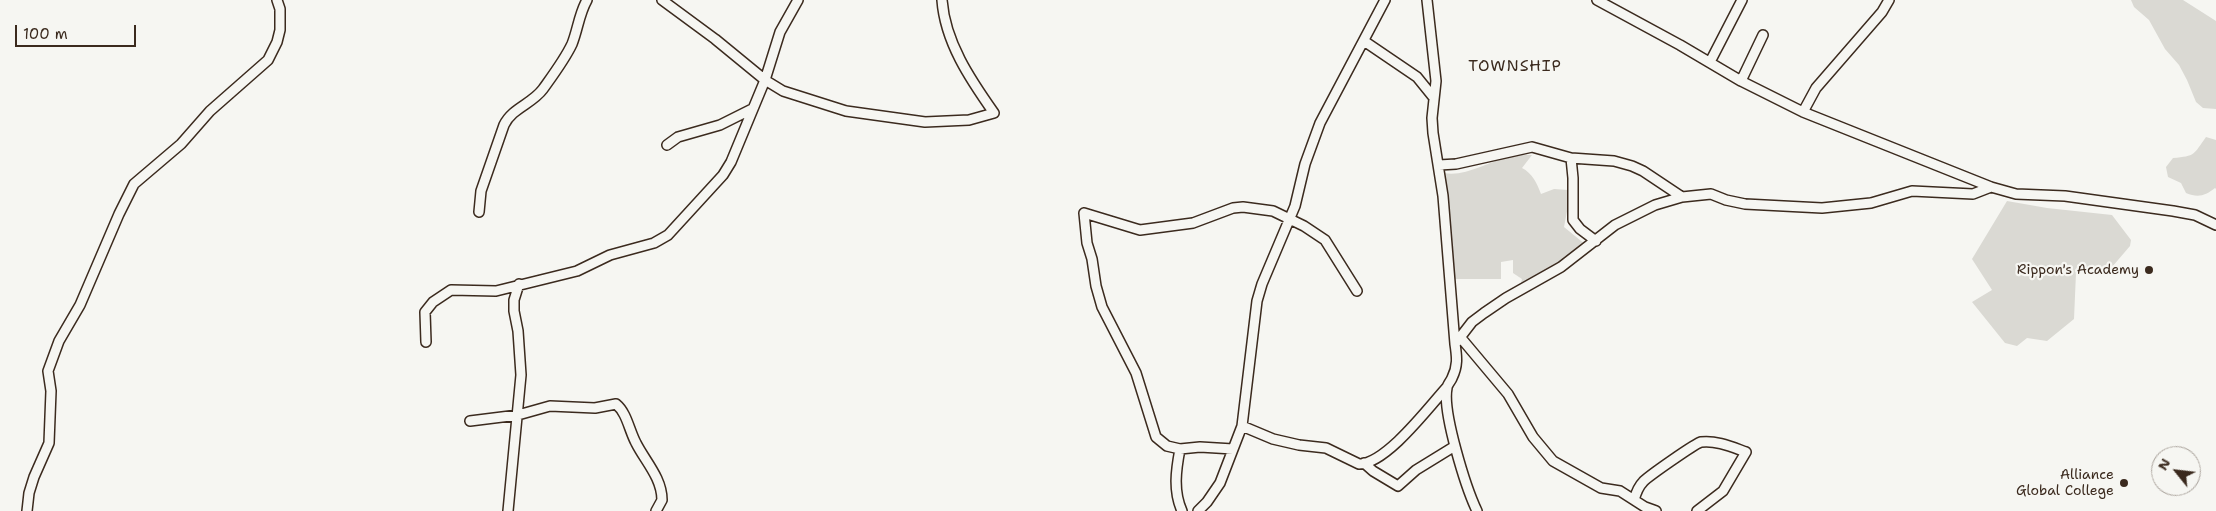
<!DOCTYPE html>
<style>
body{margin:0}
#map{position:relative;width:2216px;height:511px;overflow:hidden;background:#f6f6f2;font-family:"Shantell Sans",sans-serif}
canvas{display:block}
.north{position:absolute;left:2151px;top:446px;width:50px;height:50px;box-sizing:border-box;background:#f6f6f2;border:1px solid #aba49d;border-radius:50%;rotate:299deg;font-size:14px;font-weight:700;line-height:20px;text-align:center;color:#3b2a1e}
.north::after{content:'';display:block;margin:auto;width:18px;height:22px;background:#3b2a1e;clip-path:polygon(50% 0,100% 100%,50% 72%,0 100%)}
.scale{position:absolute;left:15px;top:25px;width:121px;height:22px;box-sizing:border-box;border:2px solid #3b2a1e;border-top:0;padding-left:6px;font-size:15px;line-height:18px;white-space:nowrap;color:#3b2a1e;-webkit-text-stroke:4px #f6f6f2;paint-order:stroke}
</style>
<div id="map">
<canvas width="2216" height="511"></canvas>
<div class="north">N</div>
<div class="scale">100 m</div>
</div>
<script>
const g = document.querySelector('canvas').getContext('2d');
g.lineJoin = 'round';
function paint(path, color) {
  g.fillStyle = color;
  g.fill(path, 'evenodd');
}
function stroke(path, color, width, dash) {
  g.strokeStyle = color;
  g.lineWidth = width;
  g.lineCap = dash ? 'butt' : 'round';
  g.setLineDash(dash || []);
  g.stroke(path);
}
function write(font, color, halo, rows, align = 'center') {
  g.font = font + ' "Shantell Sans",sans-serif';
  g.lineWidth = 4.5;
  g.setLineDash([]);
  g.textBaseline = 'middle';
  g.strokeStyle = halo;
  g.fillStyle = color;
  for (const [text, x, y, turn = 0] of rows) {
    g.save();
    g.translate(x, y);
    g.rotate((+turn || 0) * Math.PI / 180);
    g.textAlign = isNaN(turn) ? turn : align;
    if (halo) g.strokeText(text, 0, 0);
    g.fillText(text, 0, 0);
    g.restore();
  }
}
paint(new Path2D(`
 M 2131,0 L 2183,0 L 2216,21 L 2216,109 L 2203,108 L 2196,102 L 2187,80 L 2179,65 L 2165,49 L 2149,20 L 2134,7 Z
 M 2206,137 L 2216,140 L 2216,189 L 2215,188 C 2205,196 2198,198 2186,193 L 2181,183 L 2168,177 L 2166,167 L 2173,158 C 2196,156 2193,155 2206,137 Z
 M 1532,155 L 1522,168 C 1532,173 1537,183 1541,194 L 1554,189 L 1568,190 L 1569,201 L 1564,227 L 1586,245 L 1526,289 L 1521,283 L 1522,279 L 1513,273 L 1513,260 L 1501,262 L 1501,279 L 1453,279 L 1444,173 C 1465,177 1488,162 1508,157 C 1516,155 1524,155 1532,155 Z
 M 2007,201 L 2047,208 L 2112,215 L 2131,240 L 2130,246 L 2112,267 L 2076,273 L 2074,319 L 2047,341 L 2027,338 L 2017,346 L 2005,343 L 1972,302 L 1992,290 L 1972,259 Z`), '#dad9d3');
const street = new Path2D(`
 M 662,0 L 715,39 L 765,80 L 783,91 L 846,111 L 925,122 L 969,120 L 994,113 C 970,79 945,42 942,0
 M 1427,0 L 1436,81 L 1432,118 L 1433,133 L 1443,196 L 1455,344
 M 1597,0 L 1680,45 L 1741,81 L 1803,112 L 1991,187 L 2016,194 L 2065,196 L 2173,211 L 2195,215 L 2216,225
 M 1364,41 L 1417,77 L 1434,98
 M 1710,62 L 1742,0
 M 1741,81 L 1763,35
 M 1803,112 L 1816,88 L 1882,12 L 1889,0
 M 667,145 L 678,137 L 720,125 L 752,109
 M 1571,158 L 1573,178 L 1573,220 L 1580,229 L 1596,241
 M 1439,165 L 1456,164 L 1532,147 L 1571,158 L 1614,161 L 1632,166 L 1643,171 L 1682,197
 M 479,212 L 481,191 L 504,125 C 512,108 532,104 543,89 C 553,75 565,59 572,44 C 578,29 579,14 587,0
 M 1461,338 L 1508,394 L 1533,437 L 1553,461 L 1601,488 L 1620,491 L 1645,507 L 1656,511
 M 426,342 L 425,312 L 433,302 L 451,290 L 496,291 L 577,271 L 610,255 L 654,243 L 668,235 L 723,175 L 731,162 L 765,80 L 780,32 L 798,0
 M 470,421 L 518,415 L 550,406 L 595,408 L 616,404 C 627,413 629,430 636,443 C 645,461 662,478 662,500 L 656,511
 M 1242,426 L 1273,439 L 1299,445 L 1326,448 L 1359,464 C 1386,464 1429,407 1447,387
 M 1180,449 C 1176,470 1173,491 1182,511
 M 1233,449 L 1200,447 L 1180,449 L 1167,446 L 1156,437 L 1136,373 L 1102,307 L 1096,286 L 1092,259 L 1087,243 L 1084,213 L 1140,230 L 1193,223 L 1233,208 L 1243,207 L 1273,211 L 1304,226 L 1325,240 L 1357,291
 M 1364,463 L 1373,471 L 1398,486 L 1416,470 L 1455,446
 M 1634,500 C 1636,493 1638,487 1643,482 C 1647,477 1696,443 1701,442 C 1716,440 1732,447 1746,452 L 1723,491 L 1697,511
 M 27,511 L 29,493 L 34,477 L 49,443 L 51,391 L 48,371 L 59,341 L 80,305 L 119,214 L 134,184 L 181,144 L 210,111 L 268,60 L 277,42 L 280,30 L 280,9 L 277,0
 M 508,511 L 521,375 L 518,331 L 514,311 L 514,300 L 519,284
 M 1198,511 L 1207,502 L 1220,483 L 1242,426 L 1257,301 L 1262,284 L 1295,206 L 1305,164 L 1320,123 L 1385,0
 M 1477,511 C 1466,488 1442,412 1447,388 C 1447,385 1451,381 1452,378 C 1458,366 1457,357 1455,344 L 1472,322 L 1484,313 L 1506,298 L 1561,267 L 1615,225 L 1655,205 L 1682,197 L 1711,194 L 1726,200 L 1745,204 L 1822,208 L 1871,203 L 1912,191 L 1973,194 L 1991,187`);
stroke(street, '#3b2a1e', 12);
stroke(street, '#f6f6f2', 9);
for (const [x, y, r, color] of [
 [2149,270,5,"#3b2a1e"],
 [2124,483,5,"#3b2a1e"]
]) {
  const dot = new Path2D();
  dot.arc(x, y, r, 0, 2 * Math.PI);
  g.fillStyle = color;
  g.fill(dot);
  stroke(dot, '#f6f6f2', 2);
}
write('14px', '#3b2a1e', '#f6f6f2', [
 ["Rippon's Academy",2139,270],
 ["Alliance",2114,475],
 ["Global College",2114,491]
], 'right');
g.letterSpacing = '1px';
write('16px', '#3b2a1e', '#f6f6f2', [
 ["TOWNSHIP",1515,67]
]);
g.letterSpacing = '0px';
</script>
